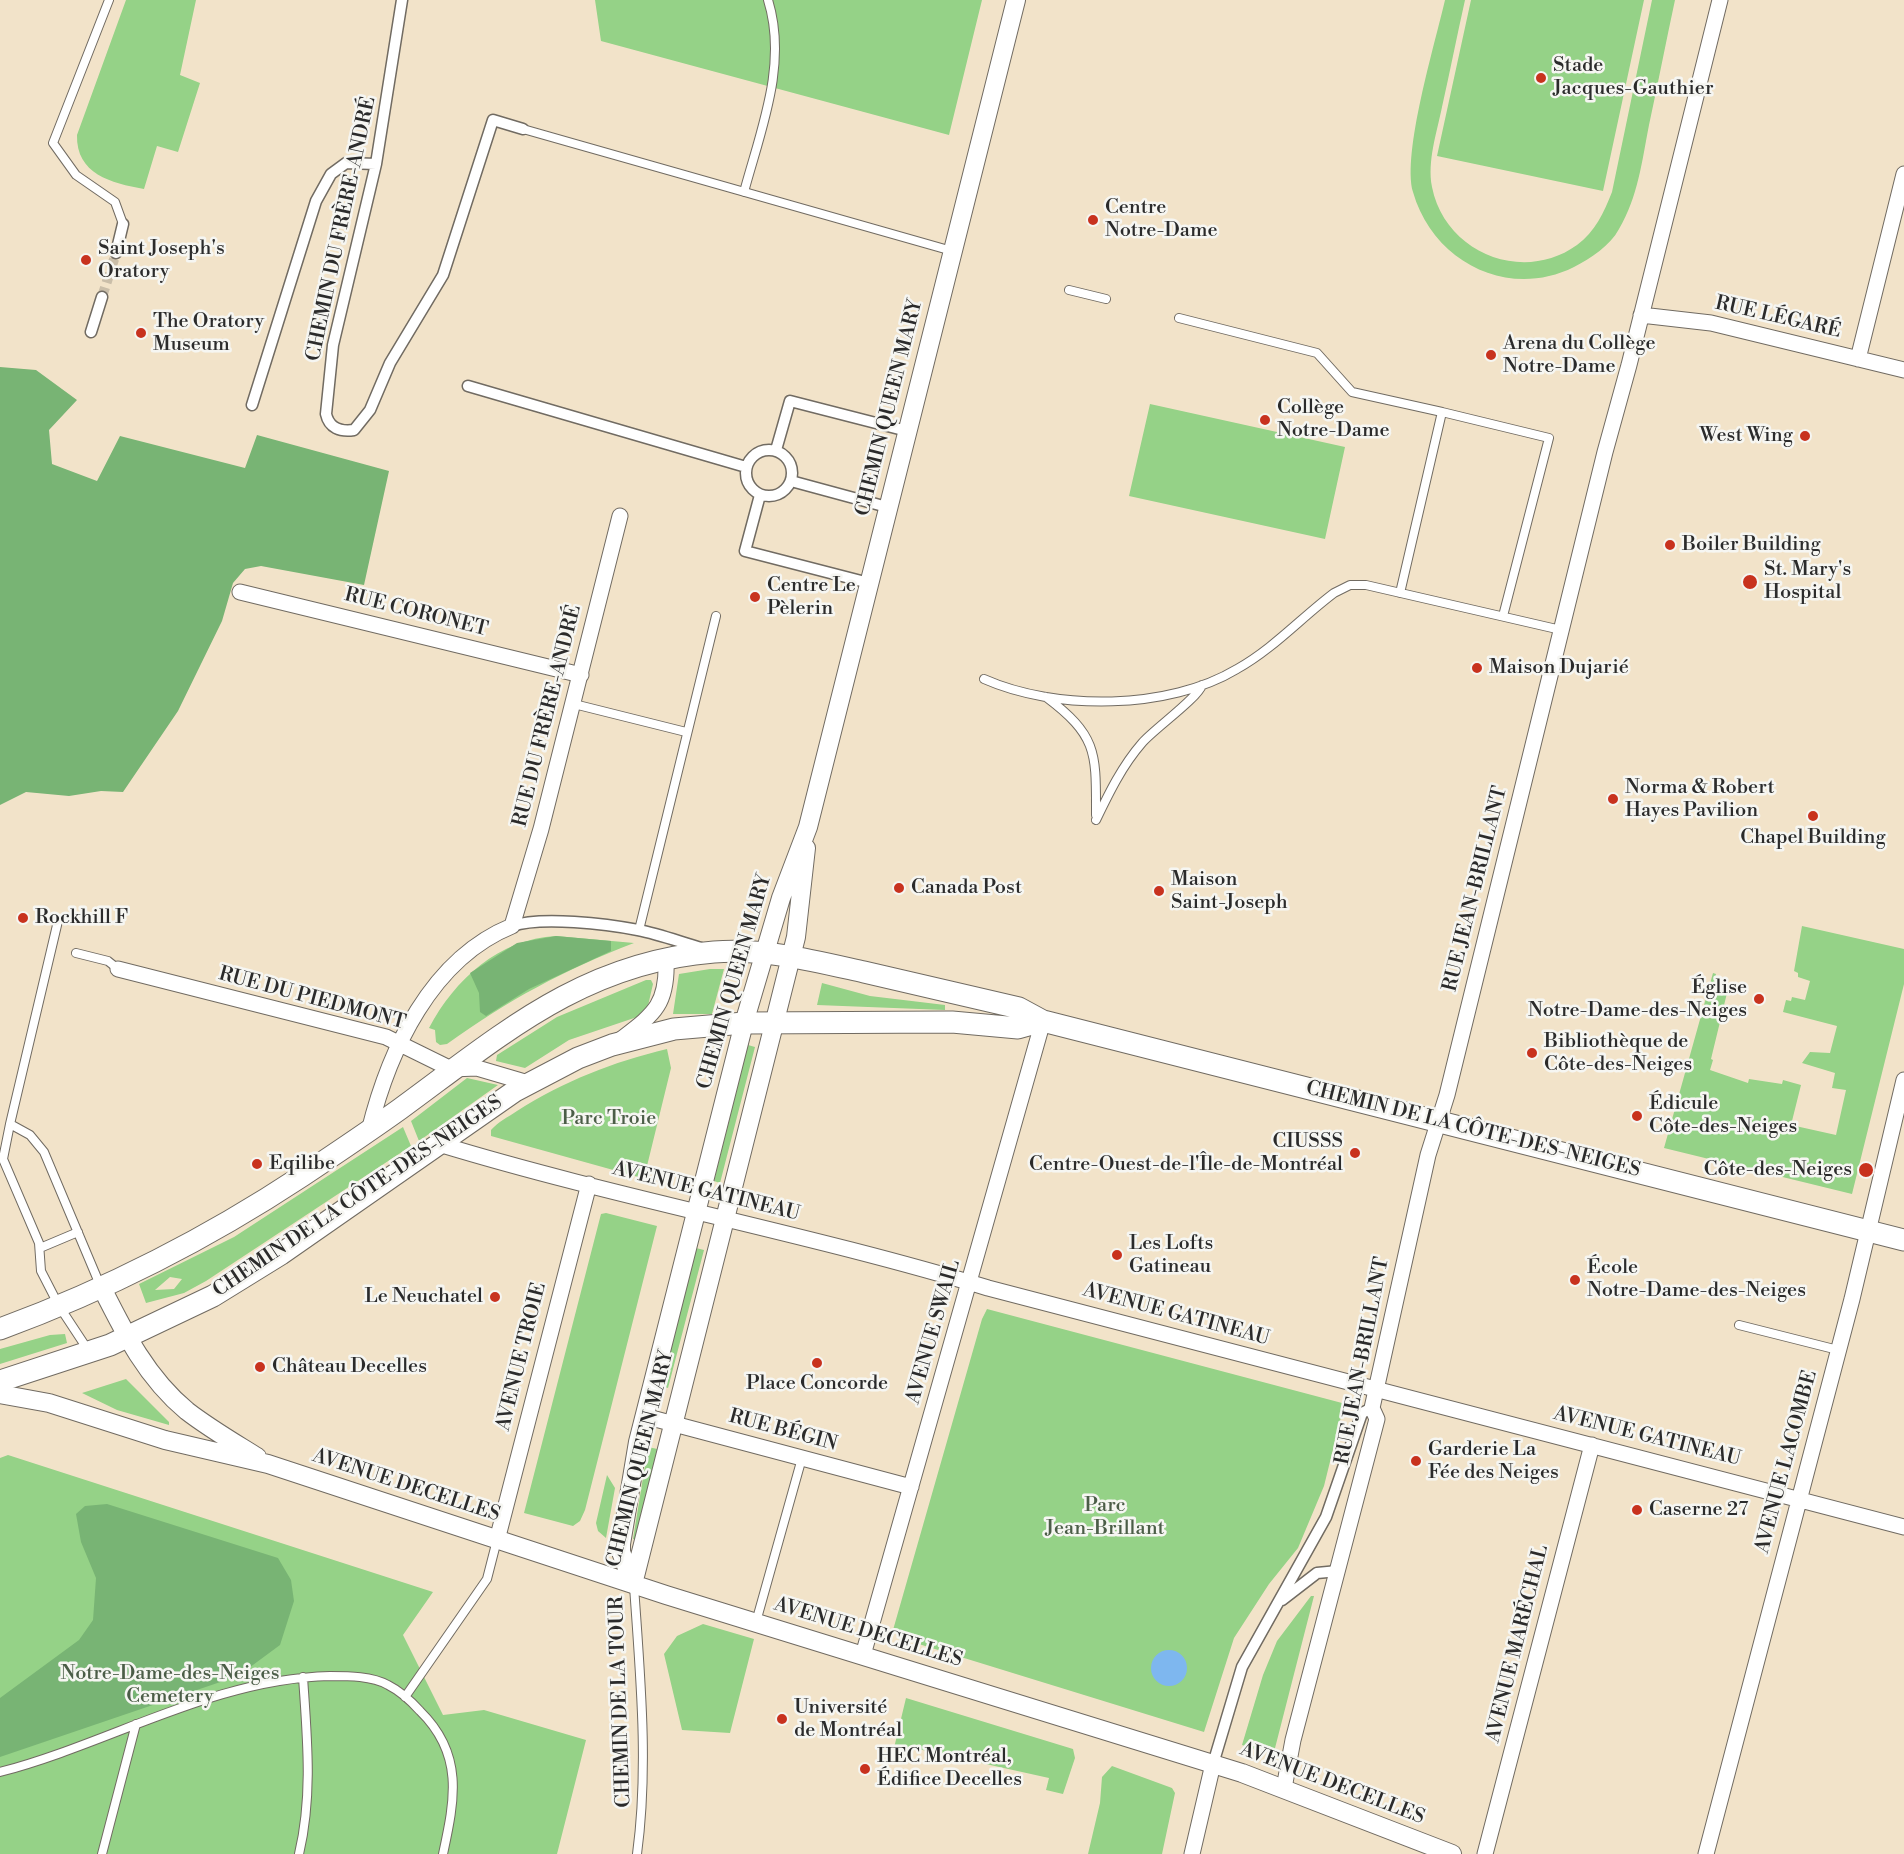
<!DOCTYPE html>
<meta charset="utf-8">
<style>
body{margin:0}
canvas{display:block;background:#f2e3c9}
</style>
<canvas width="1904" height="1854"></canvas>
<script>
const g = document.querySelector('canvas').getContext('2d');
g.lineJoin = 'round';
function paint(path, color) {
  g.fillStyle = color;
  g.fill(path, 'evenodd');
}
function stroke(path, color, width, dash) {
  g.strokeStyle = color;
  g.lineWidth = width;
  g.lineCap = dash ? 'butt' : 'round';
  g.setLineDash(dash || []);
  g.stroke(path);
}
function write(font, color, halo, rows, align = 'center') {
  g.font = font + ' "Libre Bodoni",serif';
  g.lineWidth = 5;
  g.setLineDash([]);
  g.textBaseline = 'middle';
  g.strokeStyle = halo;
  g.fillStyle = color;
  for (const [text, x, y, turn = 0] of rows) {
    g.save();
    g.translate(x, y);
    g.rotate((+turn || 0) * Math.PI / 180);
    g.textAlign = isNaN(turn) ? turn : align;
    if (halo) g.strokeText(text, 0, 0);
    g.fillText(text, 0, 0);
    g.restore();
  }
}
paint(new Path2D(`
 M 126,0 L 196,0 L 180,75 L 200,83 L 178,152 L 157,146 L 144,189 C 111,183 76,174 77,135 Z
 M 595,0 L 982,0 L 949,135 L 601,41 Z
 M 1445,0 L 1465,0 C 1457,36 1450,71 1442,107 C 1437,132 1427,161 1432,187 C 1445,253 1523,284 1577,245 C 1595,232 1604,212 1612,192 L 1652,0 L 1675,0 C 1666,42 1658,83 1649,125 C 1642,161 1638,197 1619,229 C 1610,246 1591,258 1574,267 C 1508,300 1433,262 1413,192 C 1402,153 1435,44 1445,0 Z
 M 1471,0 L 1644,0 L 1603,191 L 1437,156 Z
 M 1150,404 L 1345,447 L 1325,539 L 1129,496 Z
 M 1802,926 L 1904,949 L 1904,984 L 1852,1194 L 1664,1148 L 1713,973 L 1716,974 L 1714,983 L 1724,985 L 1722,991 L 1727,993 L 1711,1059 L 1713,1060 L 1710,1070 L 1748,1083 L 1749,1079 L 1782,1084 L 1783,1080 L 1801,1085 L 1791,1125 L 1836,1135 L 1846,1090 L 1832,1088 L 1835,1073 L 1802,1063 L 1810,1052 L 1830,1053 L 1837,1026 L 1783,1012 L 1786,1000 L 1791,1001 L 1792,997 L 1805,1000 L 1810,981 L 1798,977 L 1798,973 L 1794,971 Z
 M 556,936 L 634,943 C 564,970 508,1000 447,1044 L 440,1045 L 436,1042 L 435,1030 L 429,1028 C 455,979 499,939 556,936 Z
 M 710,969 L 724,969 L 712,1014 L 673,1014 L 679,974 Z
 M 646,980 L 651,980 L 653,984 L 647,1010 L 640,1016 L 569,1040 L 525,1068 L 496,1061 L 497,1055 L 557,1017 Z
 M 822,983 L 870,996 L 945,1005 L 945,1010 L 817,1005 Z
 M 748,1045 L 755,1047 L 720,1183 L 714,1181 Z
 M 667,1049 L 671,1068 L 646,1170 L 642,1178 L 491,1136 L 491,1130 C 498,1122 508,1117 517,1111 C 564,1081 613,1062 667,1049 Z
 M 467,1078 L 498,1085 L 419,1141 L 411,1121 Z
 M 403,1127 L 411,1146 L 206,1281 L 184,1293 L 146,1303 L 139,1284 L 234,1237 ZM 170,1277 L 182,1279 L 174,1289 L 155,1290 Z
 M 606,1213 L 657,1226 L 585,1510 L 580,1521 L 573,1526 L 524,1513 L 601,1214 Z
 M 696,1248 L 704,1250 L 668,1388 L 661,1386 Z
 M 987,1309 L 1342,1403 L 1342,1413 L 1324,1486 L 1298,1548 L 1269,1584 L 1234,1638 L 1204,1732 L 909,1641 L 895,1633 L 893,1630 L 982,1319 Z
 M 65,1334 L 67,1343 L 0,1364 L 0,1349 L 50,1335 Z
 M 126,1379 L 169,1422 L 169,1425 L 117,1410 L 82,1393 Z
 M 648,1447 L 662,1450 L 638,1540 L 633,1539 Z
 M 8,1455 L 433,1592 L 403,1635 L 443,1715 L 484,1710 L 586,1740 L 557,1854 L 0,1854 L 0,1458 Z
 M 607,1475 L 615,1488 L 606,1538 L 598,1531 L 596,1523 Z
 M 1311,1596 L 1314,1596 L 1274,1752 L 1263,1747 L 1261,1751 L 1242,1745 L 1263,1675 L 1277,1641 Z
 M 703,1624 L 754,1639 L 730,1733 L 682,1730 L 664,1654 L 677,1636 Z
 M 906,1698 L 1073,1749 L 1075,1758 L 1063,1794 L 1046,1790 L 1049,1778 L 909,1747 L 907,1751 L 894,1748 Z
 M 1112,1766 L 1172,1788 L 1175,1793 L 1162,1854 L 1088,1854 L 1100,1803 L 1102,1777 Z`), '#95d287');
paint(new Path2D(`
 M 0,367 L 36,370 L 77,400 L 49,430 L 52,464 L 97,481 L 120,436 L 245,468 L 257,435 L 389,471 L 364,585 L 261,566 L 245,569 L 233,583 L 222,621 L 178,711 L 123,792 L 101,791 L 69,796 L 26,792 L 0,805 Z
 M 556,936 L 611,941 L 611,951 L 529,989 L 486,1016 L 480,1012 L 479,993 L 470,973 L 517,943 Z
 M 107,1504 L 278,1558 L 291,1580 L 294,1601 L 280,1645 L 238,1676 L 0,1757 L 0,1698 L 79,1640 L 93,1620 L 96,1578 L 81,1542 L 76,1514 L 85,1506 Z`), '#78b474');
paint(new Path2D(`
 M1151 1668a18 18 0 1 1 36 0a18 18 0 1 1-36 0Z`), '#7eb7ef');
stroke(new Path2D(`
 M 102,297 L 116,253`), '#cabea9', 10, [10, 5]);
const service = new Path2D(`
 M 109,0 L 53,143 L 76,175 L 115,202 L 123,224
 M 523,129 L 952,251
 M 744,192 C 761,129 788,64 768,0
 M 1069,290 L 1106,299
 M 1179,318 L 1317,353 L 1352,392 L 1442,412
 M 1400,593 L 1442,412 L 1549,438 L 1503,616
 M 984,679 C 1056,711 1169,710 1237,669 C 1273,649 1302,617 1334,593 L 1350,585 L 1366,585 L 1561,630
 M 1046,697 C 1098,736 1096,753 1096,815
 M 574,704 L 686,732
 M 1096,820 C 1109,793 1122,766 1142,743 C 1154,729 1198,698 1202,685
 M 639,930 L 716,616
 M 76,953 L 108,961 L 118,969
 M 10,1124 L 58,921
 M 40,1248 L 78,1232
 M 1739,1325 L 1838,1350
 M 88,1350 L 59,1306 L 41,1271 L 39,1243 L 3,1159 L 10,1124 L 30,1135 L 44,1152 L 100,1285
 M 634,1586 C 640,1674 649,1766 637,1854
 M 756,1622 L 802,1458
 M 405,1697 L 487,1579 L 497,1540
 M 0,1772 C 111,1743 213,1679 330,1676 C 349,1676 372,1676 388,1685 C 400,1691 411,1701 420,1711 C 464,1754 455,1799 443,1854
 M 102,1854 L 136,1724
 M 299,1854 C 313,1795 307,1737 303,1677`);
const pedestrian = new Path2D(`
 M 402,0 L 376,164 L 333,345 L 326,414 C 329,428 340,432 354,430 L 370,410 L 390,363 L 443,275 L 493,120 L 523,129
 M 116,253 L 123,224
 M 91,332 L 102,297
 M 468,386 L 746,467
 M 252,405 L 316,201 L 331,174 L 346,163 L 376,164
 M746 473a23 23 0 1 1 46 0a23 23 0 1 1-46 0Z
 M 776,450 L 790,401 L 907,431
 M 791,481 L 887,507
 M 760,495 L 745,551 L 869,583
 M 512,926 C 541,916 607,924 638,930 C 659,934 680,942 701,948
 M 1282,1600 L 1317,1573 L 1338,1571
 M 1213,1764 L 1242,1667 L 1326,1517 L 1362,1413 L 1372,1408`);
const minor = new Path2D(`
 M 1641,315 L 1711,323 L 1904,370
 M 1858,359 L 1904,174
 M 240,592 L 581,675
 M 118,969 L 386,1037 L 451,1069 L 477,1068 L 528,1083
 M 620,1040 C 654,1014 668,1005 666,959
 M 369,1131 C 389,1050 431,959 512,926 L 541,829 L 620,516
 M 439,1144 C 620,1199 807,1233 988,1288 L 1904,1527
 M 644,1416 L 911,1487
 M 497,1540 L 589,1184
 M 863,1655 L 1043,1021
 M 1284,1788 L 1293,1740 L 1377,1419 L 1372,1408 L 1428,1155 L 1447,1095 L 1605,452 L 1629,365 L 1720,0
 M 1192,1854 L 1213,1764
 M 1485,1854 L 1592,1445
 M 1706,1854 L 1852,1299 L 1904,1080`);
const tertiary = new Path2D(`
 M 101,1286 C 124,1332 146,1377 187,1411 C 209,1428 233,1442 257,1457
 M 0,1394 L 49,1403 L 165,1440 L 268,1464 L 666,1595 L 1242,1773 L 1452,1854
 M 633,1584 L 621,1552 L 621,1544 L 638,1442 L 744,1023 L 781,898 L 808,827 L 1016,0
 M 633,1584 L 796,937 L 806,848`);
const secondary = new Path2D(`
 M 0,1329 C 106,1290 208,1238 302,1176 C 335,1154 368,1132 400,1109 C 500,1036 583,962 714,952 C 765,948 815,961 864,972 C 916,984 967,996 1019,1008 L 1043,1021 L 1904,1240
 M 0,1381 L 110,1345 L 213,1296 L 281,1254 L 515,1091 L 578,1058 L 612,1045 L 674,1029 L 744,1023 L 952,1022 L 1018,1028 L 1043,1021`);
stroke(service, '#716b62', 10);
stroke(pedestrian, '#716b62', 13);
stroke(minor, '#716b62', 17);
stroke(tertiary, '#716b62', 20);
stroke(secondary, '#716b62', 23);
stroke(service, '#fff', 8);
stroke(pedestrian, '#fff', 10);
stroke(minor, '#fff', 15);
stroke(tertiary, '#fff', 18);
stroke(secondary, '#fff', 21);
for (const [x, y, r, color] of [
 [1541,78,6,"#c8321e"],
 [1093,220,6,"#c8321e"],
 [86,260,6,"#c8321e"],
 [141,333,6,"#c8321e"],
 [1491,355,6,"#c8321e"],
 [1265,420,6,"#c8321e"],
 [1805,436,6,"#c8321e"],
 [1670,545,6,"#c8321e"],
 [1750,582,8,"#c8321e"],
 [755,597,6,"#c8321e"],
 [1477,668,6,"#c8321e"],
 [1613,799,6,"#c8321e"],
 [1813,816,6,"#c8321e"],
 [899,888,6,"#c8321e"],
 [1159,891,6,"#c8321e"],
 [23,918,6,"#c8321e"],
 [1759,999,6,"#c8321e"],
 [1532,1053,6,"#c8321e"],
 [1637,1116,6,"#c8321e"],
 [1355,1153,6,"#c8321e"],
 [257,1164,6,"#c8321e"],
 [1866,1170,8,"#c8321e"],
 [1117,1255,6,"#c8321e"],
 [1575,1280,6,"#c8321e"],
 [495,1297,6,"#c8321e"],
 [817,1363,6,"#c8321e"],
 [260,1367,6,"#c8321e"],
 [1416,1461,6,"#c8321e"],
 [1637,1510,6,"#c8321e"],
 [782,1719,6,"#c8321e"],
 [865,1769,6,"#c8321e"]
]) {
  const dot = new Path2D();
  dot.arc(x, y, r, 0, 2 * Math.PI);
  g.fillStyle = color;
  g.fill(dot);
  stroke(dot, '#f6f6f2', 2);
}
write('20px', '#2b2b2b', '#f6f6f2', [
 ["Stade",1553,66],
 ["Jacques-Gauthier",1553,89],
 ["Centre",1105,208],
 ["Notre-Dame",1105,231],
 ["Saint Joseph's",98,249],
 ["Oratory",98,272],
 ["The Oratory",153,322],
 ["Museum",153,345],
 ["Arena du Collège",1503,344],
 ["Notre-Dame",1503,367],
 ["Collège",1277,408],
 ["Notre-Dame",1277,431],
 ["West Wing",1793,436,"right"],
 ["Boiler Building",1682,545],
 ["St. Mary's",1764,570],
 ["Hospital",1764,593],
 ["Centre Le",767,586],
 ["Pèlerin",767,609],
 ["Maison Dujarié",1489,668],
 ["Norma & Robert",1625,788],
 ["Hayes Pavilion",1625,811],
 ["Chapel Building",1813,838,"center"],
 ["Maison",1171,880],
 ["Saint-Joseph",1171,903],
 ["Canada Post",911,888],
 ["Rockhill F",35,918],
 ["Église",1747,988,"right"],
 ["Notre-Dame-des-Neiges",1747,1011,"right"],
 ["Bibliothèque de",1544,1042],
 ["Côte-des-Neiges",1544,1065],
 ["Édicule",1649,1104],
 ["Côte-des-Neiges",1649,1127],
 ["CIUSSS",1343,1142,"right"],
 ["Centre-Ouest-de-l'Île-de-Montréal",1343,1165,"right"],
 ["Eqilibe",269,1164],
 ["Côte-des-Neiges",1852,1170,"right"],
 ["Les Lofts",1129,1244],
 ["Gatineau",1129,1267],
 ["École",1587,1268],
 ["Notre-Dame-des-Neiges",1587,1291],
 ["Le Neuchatel",483,1297,"right"],
 ["Château Decelles",272,1367],
 ["Place Concorde",817,1384,"center"],
 ["Garderie La",1428,1450],
 ["Fée des Neiges",1428,1473],
 ["Caserne 27",1649,1510],
 ["Université",794,1708],
 ["de Montréal",794,1731],
 ["HEC Montréal,",877,1757],
 ["Édifice Decelles",877,1780]
], 'left');
write('20px', '#2b2b2b', '#f6f6f2', [
 ["CHEMIN DU FRÈRE-ANDRÉ",342,229,-78],
 ["RUE LÉGARÉ",1778,318,13],
 ["CHEMIN QUEEN MARY",890,408,-76],
 ["RUE CORONET",416,613,14],
 ["RUE DU FRÈRE-ANDRÉ",548,716,-76],
 ["RUE JEAN-BRILLANT",1476,889,-76],
 ["CHEMIN QUEEN MARY",735,982,-74],
 ["RUE DU PIEDMONT",312,999,15],
 ["CHEMIN DE LA CÔTE-DES-NEIGES",1473,1130,14],
 ["AVENUE GATINEAU",706,1192,14],
 ["CHEMIN DE LA CÔTE-DES-NEIGES",358,1197,-34],
 ["AVENUE GATINEAU",1176,1315,15],
 ["AVENUE SWAIL",934,1332,-74],
 ["AVENUE TROIE",522,1357,-76],
 ["RUE JEAN-BRILLANT",1363,1361,-79],
 ["RUE BÉGIN",783,1431,15],
 ["AVENUE GATINEAU",1647,1437,14],
 ["CHEMIN QUEEN MARY",641,1459,-76],
 ["AVENUE LACOMBE",1787,1462,-75],
 ["AVENUE DECELLES",406,1486,18],
 ["AVENUE DECELLES",868,1633,17],
 ["AVENUE MARÉCHAL",1518,1644,-76],
 ["CHEMIN DE LA TOUR",621,1702,-92],
 ["AVENUE DECELLES",1332,1784,21]
]);
write('20px', '#4b5d47', '#f6f6f2', [
 ["Parc Troie",609,1119],
 ["Parc",1105,1506],
 ["Jean-Brillant",1105,1529],
 ["Notre-Dame-des-Neiges",170,1674],
 ["Cemetery",170,1697]
]);
</script>
